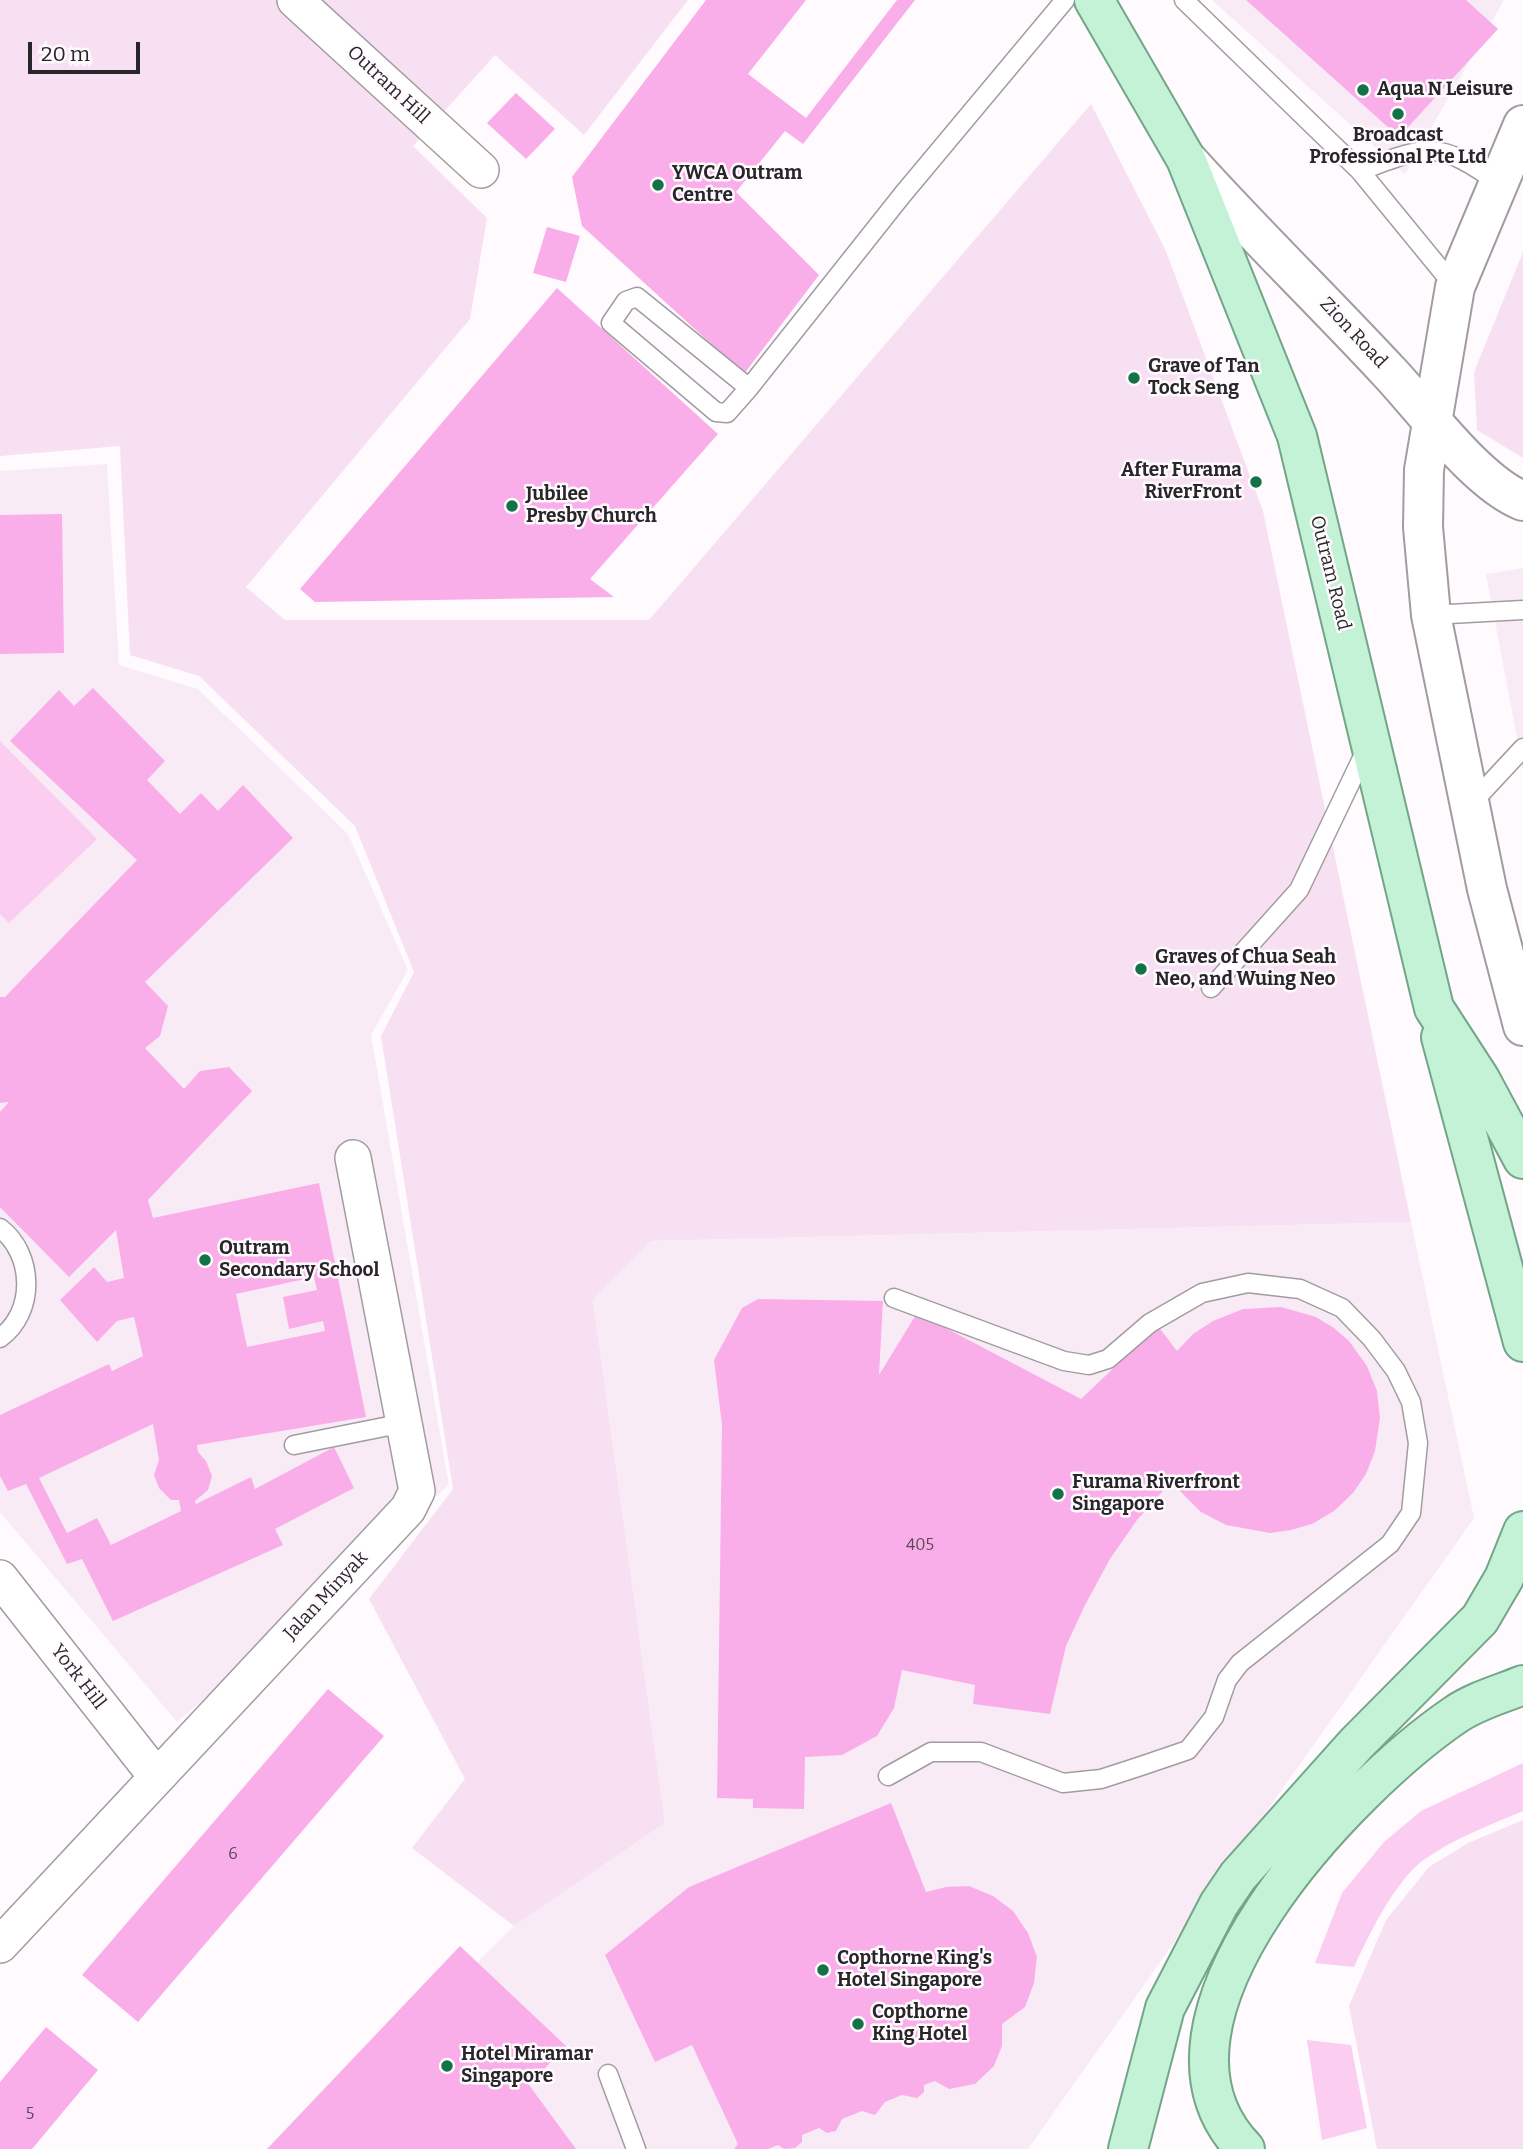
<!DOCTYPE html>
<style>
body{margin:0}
#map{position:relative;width:1523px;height:2149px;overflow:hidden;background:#fefafd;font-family:Bitter,serif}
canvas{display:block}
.scale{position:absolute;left:28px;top:42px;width:112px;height:32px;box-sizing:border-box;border:4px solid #282628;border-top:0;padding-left:9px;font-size:21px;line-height:24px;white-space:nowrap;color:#282628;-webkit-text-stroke:5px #fefafd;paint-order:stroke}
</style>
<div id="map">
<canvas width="1523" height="2149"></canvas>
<div class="scale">20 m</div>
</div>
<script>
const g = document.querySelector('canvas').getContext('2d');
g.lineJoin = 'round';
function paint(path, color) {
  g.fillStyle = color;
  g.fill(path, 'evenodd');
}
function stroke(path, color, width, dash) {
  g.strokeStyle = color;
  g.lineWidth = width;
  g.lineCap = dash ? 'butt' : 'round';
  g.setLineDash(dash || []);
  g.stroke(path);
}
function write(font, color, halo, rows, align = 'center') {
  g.font = font + ' Bitter,serif';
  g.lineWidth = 5;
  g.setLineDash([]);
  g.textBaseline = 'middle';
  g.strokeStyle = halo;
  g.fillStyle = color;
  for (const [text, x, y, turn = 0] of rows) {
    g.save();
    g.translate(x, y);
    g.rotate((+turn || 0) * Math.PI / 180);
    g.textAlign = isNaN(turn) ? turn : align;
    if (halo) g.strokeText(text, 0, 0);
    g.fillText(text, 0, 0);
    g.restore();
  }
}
paint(new Path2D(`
 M 1212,0 L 1504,0 L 1405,174 Z
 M 107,464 L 119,665 L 198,689 L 348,834 L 408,970 L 371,1035 L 449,1485 L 177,1722 L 0,1512 L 0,471 Z
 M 1523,568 L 1523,770 L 1486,574 Z
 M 1411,1222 L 1474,1518 L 1028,2149 L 288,2149 L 514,1926 L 665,1823 L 593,1298 L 651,1241 Z`), '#f9ebf5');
paint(new Path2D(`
 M 0,0 L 688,0 L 584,135 L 495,55 L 413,146 L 487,218 L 470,319 L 246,587 L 285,620 L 649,620 L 1091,104 L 1166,251 L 1263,511 L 1411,1222 L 651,1241 L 593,1299 L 665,1823 L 514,1926 L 412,1848 L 465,1779 L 369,1599 L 453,1489 L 381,1036 L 414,972 L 355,826 L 199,676 L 130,655 L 120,446 L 0,456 Z
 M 1523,252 L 1523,458 L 1477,430 L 1474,372 Z
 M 1523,1820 L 1523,2149 L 1377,2149 L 1349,2006 L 1386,1920 L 1429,1867 L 1468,1843 Z`), '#f8e0f3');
paint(new Path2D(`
 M 0,741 L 97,839 L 9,923 L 0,914 Z
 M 1523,1763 L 1523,1811 C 1490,1825 1455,1838 1425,1859 C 1395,1880 1369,1935 1354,1967 L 1315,1963 L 1342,1893 L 1384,1842 L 1421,1811 Z
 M 1307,2040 L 1351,2045 L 1367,2128 L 1322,2140 Z`), '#fbcdf1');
paint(new Path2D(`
 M 706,0 L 806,0 L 748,74 L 806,118 L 897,0 L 915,0 L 803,144 L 785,131 L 736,192 L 819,275 L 744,374 L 582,226 L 572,177 Z
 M 1246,0 L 1466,0 L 1498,29 L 1399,137 Z
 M 516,93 L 555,129 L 526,159 L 487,123 Z
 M 547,227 L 580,236 L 566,282 L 533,273 Z
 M 557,288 L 718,434 L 590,579 L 614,597 L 315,602 L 300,589 Z
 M 62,514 L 64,653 L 0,654 L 0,515 Z
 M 93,688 L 165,761 L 147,780 L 180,814 L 201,793 L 218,811 L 243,785 L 293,838 L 145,982 L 168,1006 L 160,1036 L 145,1048 L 184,1089 L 200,1071 L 229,1067 L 252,1091 L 148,1200 L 153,1218 L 319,1183 L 366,1417 L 197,1445 L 198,1452 L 206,1461 L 212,1476 L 208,1490 L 195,1501 L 196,1504 L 251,1477 L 255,1489 L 334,1447 L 354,1488 L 275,1529 L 283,1545 L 113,1621 L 82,1559 L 67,1564 L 26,1484 L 8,1491 L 0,1476 L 0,1415 L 109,1364 L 112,1371 L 143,1356 L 134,1317 L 117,1321 L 97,1342 L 60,1300 L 94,1267 L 107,1282 L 124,1278 L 116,1230 L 69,1277 L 0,1207 L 0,1112 L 9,1102 L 0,1103 L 0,997 L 5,997 L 137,860 L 10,741 L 59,690 L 74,706 ZM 314,1277 L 317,1290 L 283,1297 L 289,1329 L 323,1321 L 325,1331 L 247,1347 L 236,1294 ZM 153,1424 L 159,1460 L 154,1475 L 159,1488 L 171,1500 L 179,1500 L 181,1511 L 111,1545 L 97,1518 L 67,1533 L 39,1478 Z
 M 758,1299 L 883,1301 L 879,1375 L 917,1313 L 1081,1399 L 1158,1326 L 1177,1351 L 1193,1334 L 1213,1321 L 1243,1309 L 1281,1307 L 1316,1317 L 1334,1328 L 1349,1341 L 1367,1366 L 1377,1391 L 1380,1418 L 1375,1451 L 1366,1474 L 1353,1493 L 1334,1511 L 1312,1524 L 1291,1530 L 1270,1533 L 1226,1525 L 1201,1512 L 1171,1482 L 1137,1520 L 1110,1559 L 1085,1605 L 1066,1646 L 1050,1714 L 973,1704 L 975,1685 L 902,1670 L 894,1708 L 877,1736 L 842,1755 L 805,1757 L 804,1809 L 753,1808 L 753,1799 L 717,1798 L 722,1425 L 714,1360 L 742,1308 Z
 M 328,1689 L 384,1736 L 138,2022 L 82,1975 Z
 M 891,1803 L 926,1892 L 946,1887 L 969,1886 L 993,1896 L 1013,1911 L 1028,1933 L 1037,1957 L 1034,1983 L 1025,2007 L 1002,2024 L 1002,2046 L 994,2066 L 975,2084 L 949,2089 L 935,2081 L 924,2085 L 924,2092 L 917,2098 L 902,2095 L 885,2102 L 875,2115 L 862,2111 L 842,2119 L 836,2131 L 827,2133 L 819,2128 L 802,2135 L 802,2142 L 795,2148 L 784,2149 L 778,2145 L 768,2149 L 734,2149 L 738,2144 L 692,2045 L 655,2062 L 605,1955 L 689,1887 Z
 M 460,1946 L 566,2046 L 529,2085 L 576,2149 L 267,2149 Z
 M 46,2027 L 98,2070 L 32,2149 L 0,2149 L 0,2082 Z`), '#f9aeea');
const lane = new Path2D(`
 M 1184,0 L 1360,171 L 1455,287
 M 1360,171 C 1426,146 1437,139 1497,182
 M 749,388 L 637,297 L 626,301 L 611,323 L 716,412 L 727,413 L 749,388 L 903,194 L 1065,0
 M 1431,615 L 1523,610
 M 1471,804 L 1523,748
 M 1211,988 L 1299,890 L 1366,750
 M 0,1228 C 34,1254 36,1312 0,1338
 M 294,1445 L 404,1423
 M 888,1776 L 931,1752 L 981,1752 L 1063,1783 L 1101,1779 L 1141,1766 L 1188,1750 L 1214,1717 L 1227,1680 L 1240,1663 L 1390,1544 L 1411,1513 L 1418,1443 L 1411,1402 L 1396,1371 L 1372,1339 L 1342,1308 L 1300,1289 L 1248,1283 L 1202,1293 L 1150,1323 L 1108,1359 L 1089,1365 L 1064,1361 L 894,1298
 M 608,2074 L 636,2149`);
const street = new Path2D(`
 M 295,0 L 481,170
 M 0,1578 L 156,1776
 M 0,1945 L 393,1525 L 408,1509 L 417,1491 L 353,1158`);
const secondary = new Path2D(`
 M 1523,125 L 1455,287 L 1424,470 L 1423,527 L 1431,615 L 1487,889 L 1523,1026
 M 1189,162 C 1254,234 1323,301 1389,372 C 1424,409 1477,483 1523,501`);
const primary = new Path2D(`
 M 1094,0 L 1186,159 L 1297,436 L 1434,1008 L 1480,1079 L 1523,1159
 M 1441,1037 L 1523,1342
 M 1128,2149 L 1165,2008 L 1219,1904 L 1238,1876 L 1356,1744 L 1480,1619 L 1504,1578 L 1523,1531
 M 1245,2149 C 1120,2021 1352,1785 1455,1715 C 1475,1701 1501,1694 1523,1685`);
stroke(lane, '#a29ca1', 21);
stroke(street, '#a29ca1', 38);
stroke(secondary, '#a29ca1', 42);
stroke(primary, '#73a588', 42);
stroke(lane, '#fff', 18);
stroke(street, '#fff', 35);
stroke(secondary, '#fff', 38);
stroke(primary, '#c3f2d6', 38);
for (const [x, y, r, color] of [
 [1363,90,7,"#137248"],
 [1398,114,7,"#137248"],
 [658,185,7,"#137248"],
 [1134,378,7,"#137248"],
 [1256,482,7,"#137248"],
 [512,506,7,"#137248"],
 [1141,969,7,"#137248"],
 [205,1260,7,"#137248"],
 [1058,1494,7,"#137248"],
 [823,1970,7,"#137248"],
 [858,2024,7,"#137248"],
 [447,2066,7,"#137248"]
]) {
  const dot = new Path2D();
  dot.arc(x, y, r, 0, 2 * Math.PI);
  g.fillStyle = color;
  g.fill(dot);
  stroke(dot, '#fefafd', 2.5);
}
write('16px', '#5c4858', null, [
 ["405",920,1546],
 ["6",233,1855],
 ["5",30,2115]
]);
write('19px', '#282628', '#fefafd', [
 ["Outram Hill",388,85,43],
 ["Zion Road",1353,333,47],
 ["Outram Road",1330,573,76],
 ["Jalan Minyak",326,1596,-47],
 ["York Hill",78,1677,52]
]);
write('bold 19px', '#282628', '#fefafd', [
 ["Aqua N Leisure",1377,90],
 ["Broadcast",1398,136,"center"],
 ["Professional Pte Ltd",1398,158,"center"],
 ["YWCA Outram",672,174],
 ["Centre",672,196],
 ["Grave of Tan",1148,367],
 ["Tock Seng",1148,389],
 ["After Furama",1242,471,"right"],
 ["RiverFront",1242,493,"right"],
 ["Jubilee",526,495],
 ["Presby Church",526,517],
 ["Graves of Chua Seah",1155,958],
 ["Neo, and Wuing Neo",1155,980],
 ["Outram",219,1249],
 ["Secondary School",219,1271],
 ["Furama Riverfront",1072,1483],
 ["Singapore",1072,1505],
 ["Copthorne King's",837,1959],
 ["Hotel Singapore",837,1981],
 ["Copthorne",872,2013],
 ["King Hotel",872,2035],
 ["Hotel Miramar",461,2055],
 ["Singapore",461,2077]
], 'left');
</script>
